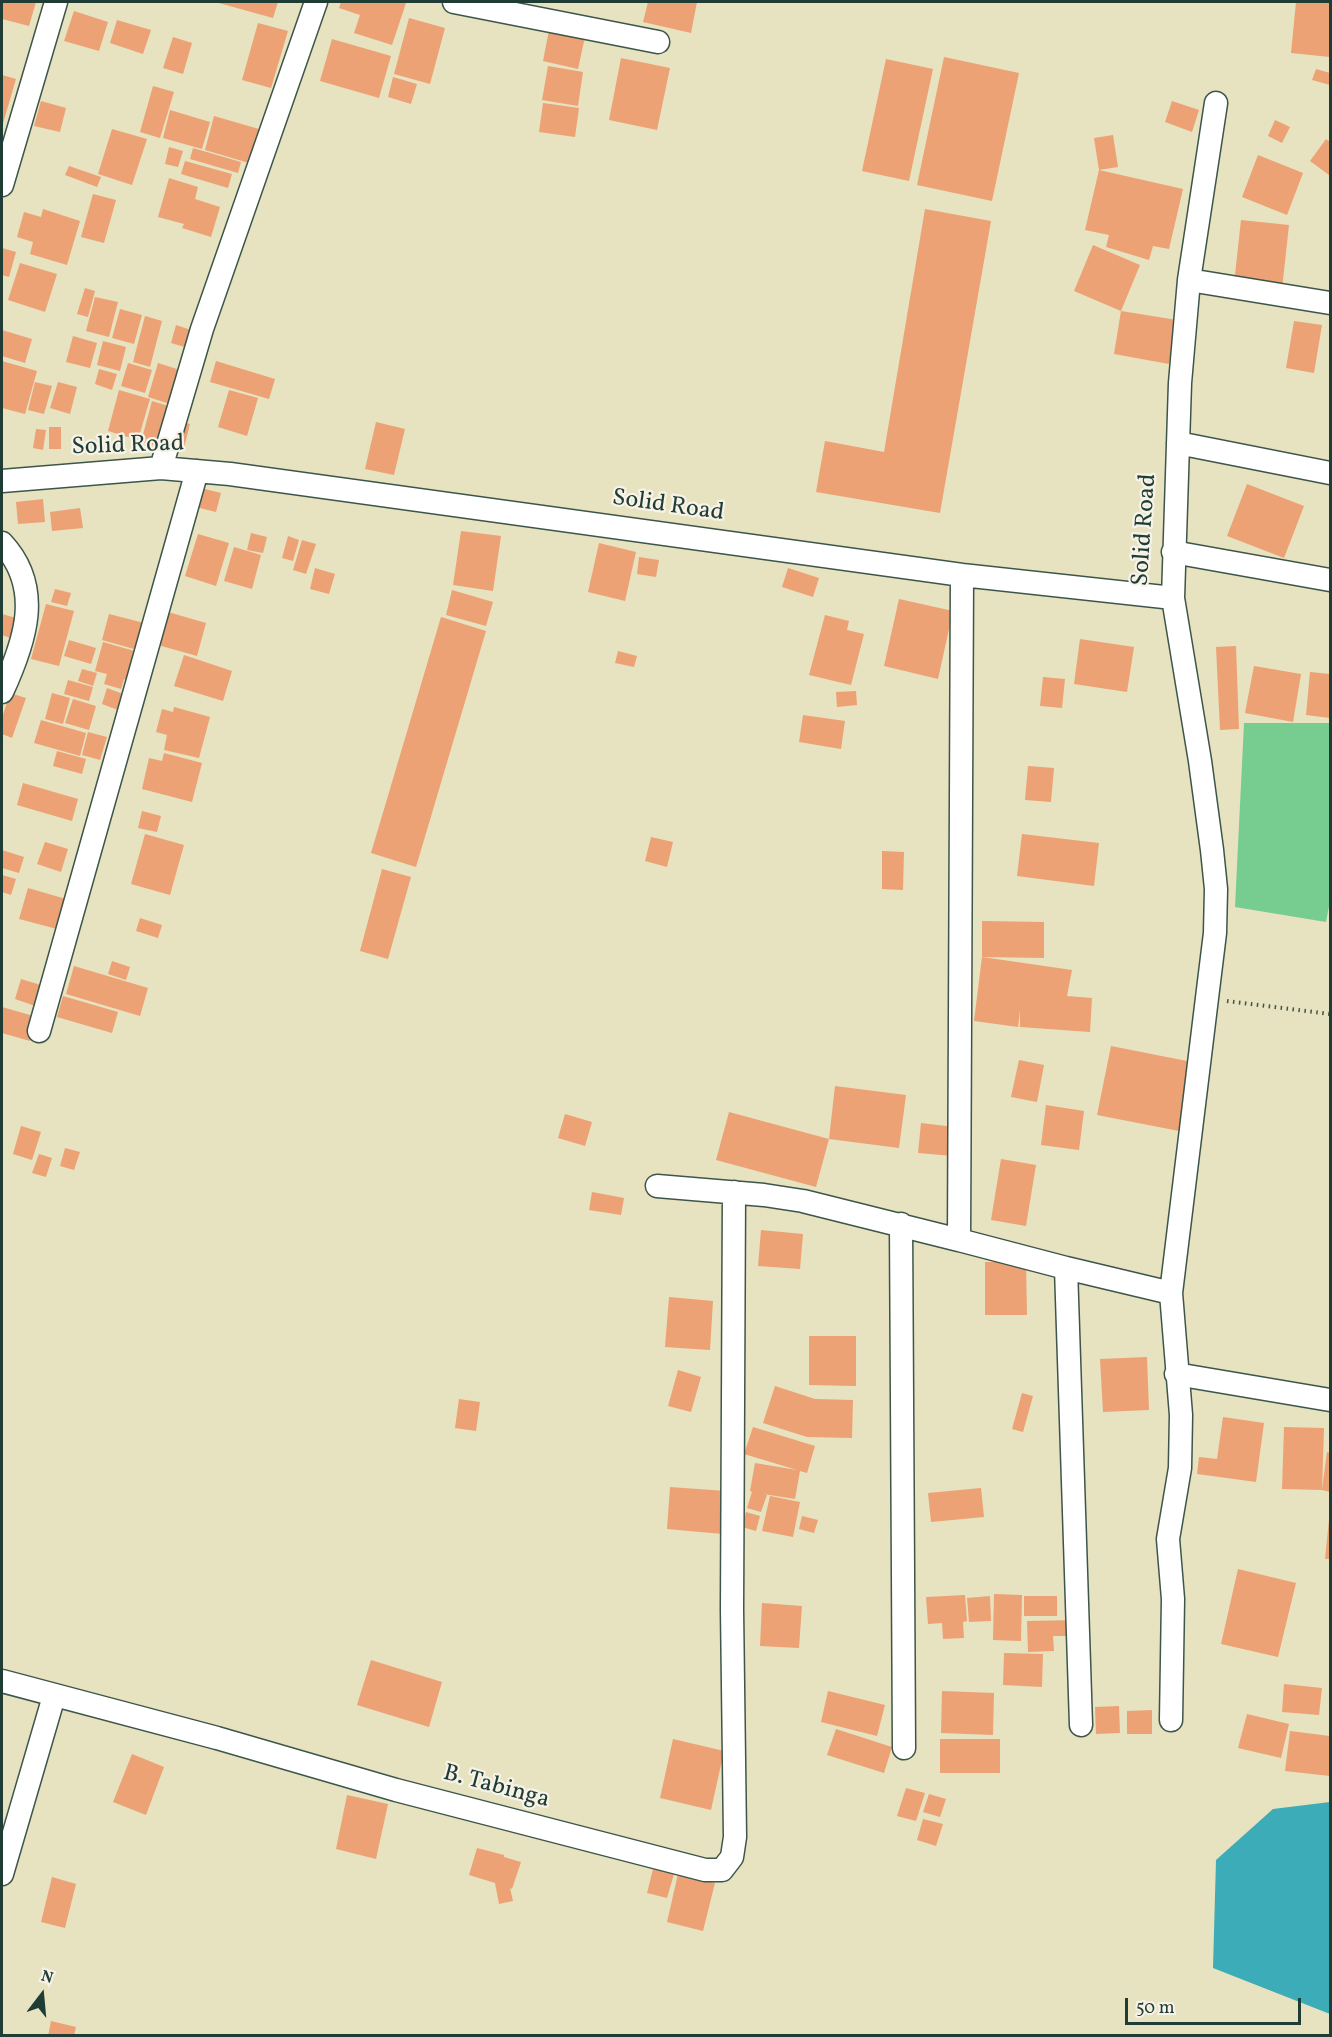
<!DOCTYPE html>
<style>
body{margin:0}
#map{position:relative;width:1332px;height:2037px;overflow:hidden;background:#e7e2c0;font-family:Vollkorn,serif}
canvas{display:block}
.frame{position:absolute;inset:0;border:3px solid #1f3d34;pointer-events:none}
.north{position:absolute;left:12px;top:1965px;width:60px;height:60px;-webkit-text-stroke:4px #f7f3e8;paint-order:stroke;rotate:16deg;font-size:16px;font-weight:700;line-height:24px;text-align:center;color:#1f3d34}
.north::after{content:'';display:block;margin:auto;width:21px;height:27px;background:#1f3d34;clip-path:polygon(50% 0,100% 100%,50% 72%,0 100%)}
.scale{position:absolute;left:1125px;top:1998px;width:176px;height:27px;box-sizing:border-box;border:3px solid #1f3d34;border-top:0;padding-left:8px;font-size:18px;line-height:21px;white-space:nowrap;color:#1f3d34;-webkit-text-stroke:4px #f7f3e8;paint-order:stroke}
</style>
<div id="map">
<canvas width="1332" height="2037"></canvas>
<div class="frame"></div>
<div class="north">N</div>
<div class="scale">50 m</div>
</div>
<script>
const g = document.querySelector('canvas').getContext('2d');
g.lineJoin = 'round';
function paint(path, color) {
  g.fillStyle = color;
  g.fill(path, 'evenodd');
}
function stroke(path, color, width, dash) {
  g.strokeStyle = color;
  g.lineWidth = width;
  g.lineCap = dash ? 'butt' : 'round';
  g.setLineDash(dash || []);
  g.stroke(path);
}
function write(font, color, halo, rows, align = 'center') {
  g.font = font + ' Vollkorn,serif';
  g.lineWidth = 4.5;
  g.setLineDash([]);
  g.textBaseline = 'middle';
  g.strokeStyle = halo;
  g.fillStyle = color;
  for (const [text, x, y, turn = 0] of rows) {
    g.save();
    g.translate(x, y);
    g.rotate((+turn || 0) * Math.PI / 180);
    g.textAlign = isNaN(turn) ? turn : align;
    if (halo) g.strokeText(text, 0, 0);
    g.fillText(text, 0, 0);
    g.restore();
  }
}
paint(new Path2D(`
 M 1244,723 L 1330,723 L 1330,901 L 1326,922 L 1235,907 Z`), '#77cc8f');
paint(new Path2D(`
 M 1330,1802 L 1330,2014 L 1213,1968 L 1216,1860 L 1273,1809 Z`), '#3cacb8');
paint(new Path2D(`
 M 2,2 L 36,2 L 29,26 L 2,19 Z
 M 215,2 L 278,2 L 273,18 Z
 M 341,2 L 406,3 L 392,45 L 354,33 L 360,15 L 339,8 Z
 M 648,2 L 697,2 L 691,33 L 643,22 Z
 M 1296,2 L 1330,2 L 1330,57 L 1291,53 Z
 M 74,11 L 108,22 L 99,51 L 64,41 Z
 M 409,18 L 445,28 L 430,84 L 394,74 Z
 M 117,20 L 151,30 L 143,54 L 110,43 Z
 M 258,23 L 288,31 L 271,88 L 242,80 Z
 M 550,25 L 586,32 L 578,69 L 543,61 Z
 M 173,37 L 192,43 L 183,74 L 163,68 Z
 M 332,39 L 391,56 L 379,98 L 320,81 Z
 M 944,57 L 1019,73 L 992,201 L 917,185 Z
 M 621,58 L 670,68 L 657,130 L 609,120 Z
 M 886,59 L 933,69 L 909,181 L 862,171 Z
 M 548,66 L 583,72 L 578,106 L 542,100 Z
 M 1316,69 L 1330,73 L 1330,85 L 1312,80 Z
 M 2,75 L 16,79 L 2,127 Z
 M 393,77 L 417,84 L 411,104 L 388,97 Z
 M 153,86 L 174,92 L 160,138 L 140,132 Z
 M 41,101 L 66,108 L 60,132 L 34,126 Z
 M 1172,101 L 1199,110 L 1192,132 L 1165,122 Z
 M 543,103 L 579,108 L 575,137 L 539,132 Z
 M 170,110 L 210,122 L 202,149 L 163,138 Z
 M 214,116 L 259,129 L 249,163 L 205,150 Z
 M 1275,120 L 1290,127 L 1282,143 L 1268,136 Z
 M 112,129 L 147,139 L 132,185 L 98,174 Z
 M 1113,135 L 1118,167 L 1099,170 L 1094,138 Z
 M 1326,139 L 1330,142 L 1329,175 L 1310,161 Z
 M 169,147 L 183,151 L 178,167 L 165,164 Z
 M 193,148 L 241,162 L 238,173 L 190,159 Z
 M 1258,155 L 1303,173 L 1287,215 L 1242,197 Z
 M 185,161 L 232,174 L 228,188 L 181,174 Z
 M 69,166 L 101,177 L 97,187 L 65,175 Z
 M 1099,170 L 1183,189 L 1169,249 L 1153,246 L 1149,260 L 1106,247 L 1109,235 L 1085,230 Z
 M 169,178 L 198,187 L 195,199 L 220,207 L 211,237 L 182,228 L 184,224 L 158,217 Z
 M 93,194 L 116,200 L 104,243 L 81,237 Z
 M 43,209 L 80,221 L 67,265 L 30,254 L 33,242 L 17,237 L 24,212 L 41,217 Z
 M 925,209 L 991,221 L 940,513 L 816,492 L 825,441 L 884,452 Z
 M 1241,220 L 1289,225 L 1282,289 L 1234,284 Z
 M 1093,245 L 1140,265 L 1121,311 L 1074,291 Z
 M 2,248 L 16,252 L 9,277 L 2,275 Z
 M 20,263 L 57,274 L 45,312 L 8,300 Z
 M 85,288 L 95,291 L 88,317 L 77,314 Z
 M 95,297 L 118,302 L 109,337 L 86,331 Z
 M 120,309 L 142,315 L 134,344 L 112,338 Z
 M 1121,311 L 1177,320 L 1169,364 L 1114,354 Z
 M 145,316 L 162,321 L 150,367 L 133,362 Z
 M 1294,321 L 1322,325 L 1314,373 L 1286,368 Z
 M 176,325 L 194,331 L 188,348 L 171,343 Z
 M 2,330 L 32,339 L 25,363 L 2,356 Z
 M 73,336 L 97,343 L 90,368 L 66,362 Z
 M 103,341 L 126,347 L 120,371 L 97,365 Z
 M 2,361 L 37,371 L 25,414 L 2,408 Z
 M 216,361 L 275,379 L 269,399 L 210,382 Z
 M 128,363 L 152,370 L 145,393 L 121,386 Z
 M 158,363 L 180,370 L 170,404 L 148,397 Z
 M 99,369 L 117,374 L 112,390 L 95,384 Z
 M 35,382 L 52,386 L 44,414 L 28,410 Z
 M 58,382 L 77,387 L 70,414 L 50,408 Z
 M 119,390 L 150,399 L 138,440 L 108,431 Z
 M 229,390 L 258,398 L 247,436 L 218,427 Z
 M 152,401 L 175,408 L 163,448 L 141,442 Z
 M 178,421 L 190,424 L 184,448 L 172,445 Z
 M 376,422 L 405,429 L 394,475 L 365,469 Z
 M 49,427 L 61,427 L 61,449 L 49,449 Z
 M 36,429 L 46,430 L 43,450 L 33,448 Z
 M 1247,484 L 1304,506 L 1284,558 L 1227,536 Z
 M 201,488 L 221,493 L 216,512 L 196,507 Z
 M 43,499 L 45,522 L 18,524 L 16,502 Z
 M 80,508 L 83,528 L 52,531 L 50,512 Z
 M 461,531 L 501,536 L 493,591 L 453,585 Z
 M 251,533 L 267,537 L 263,553 L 247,550 Z
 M 198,534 L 229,543 L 216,586 L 185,576 Z
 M 288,536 L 299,540 L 293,561 L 282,558 Z
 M 302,540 L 316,544 L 306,574 L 293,570 Z
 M 599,543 L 636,552 L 625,601 L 588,592 Z
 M 234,547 L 261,555 L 252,589 L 224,581 Z
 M 639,557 L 659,560 L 656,577 L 637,574 Z
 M 315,568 L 335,574 L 329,594 L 310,589 Z
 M 788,568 L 819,578 L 813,597 L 782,587 Z
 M 55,589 L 71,593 L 67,606 L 51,602 Z
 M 452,590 L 493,602 L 486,626 L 446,615 Z
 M 899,599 L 953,611 L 938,679 L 884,666 Z
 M 46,604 L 74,611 L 59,666 L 31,659 Z
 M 168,612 L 206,623 L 197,656 L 158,645 Z
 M 2,614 L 16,618 L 10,638 L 2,635 Z
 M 109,614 L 148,624 L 141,651 L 102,640 Z
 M 825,615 L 849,621 L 847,630 L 864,634 L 851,685 L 809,675 Z
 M 441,617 L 486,631 L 416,867 L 371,853 Z
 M 1080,639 L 1134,647 L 1127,692 L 1074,684 Z
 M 69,640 L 96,648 L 91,664 L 64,656 Z
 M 103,642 L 145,654 L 137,683 L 124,679 L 121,689 L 104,684 L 107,674 L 95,671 Z
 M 1236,646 L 1239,729 L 1220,730 L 1216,647 Z
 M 618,651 L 637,656 L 634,667 L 615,663 Z
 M 184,655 L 232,671 L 223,701 L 174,686 Z
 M 1254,666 L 1301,674 L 1293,722 L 1245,713 Z
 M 82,669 L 97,673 L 93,686 L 78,681 Z
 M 1310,672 L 1330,674 L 1330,718 L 1306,715 Z
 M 1043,677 L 1065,679 L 1062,708 L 1040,706 Z
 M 68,680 L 93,687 L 89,701 L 64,694 Z
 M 107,688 L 123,694 L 118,710 L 102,704 Z
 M 856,691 L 857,705 L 837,707 L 836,692 Z
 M 10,693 L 26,698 L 12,738 L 2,734 L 2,718 Z
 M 52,693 L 70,698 L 63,724 L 45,719 Z
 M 73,699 L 96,706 L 89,730 L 65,723 Z
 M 174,707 L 210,717 L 199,758 L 164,750 L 167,735 L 156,732 L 162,709 L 173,712 Z
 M 803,715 L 845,721 L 841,749 L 799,742 Z
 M 41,720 L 86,733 L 80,756 L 34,743 Z
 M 88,732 L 107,737 L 100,760 L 82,755 Z
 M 57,751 L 86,759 L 82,774 L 53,766 Z
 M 164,753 L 202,763 L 192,802 L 142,789 L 149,758 L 162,761 Z
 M 1028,766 L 1054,768 L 1051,802 L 1025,800 Z
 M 23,783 L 78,799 L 72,821 L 17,805 Z
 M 142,811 L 161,816 L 157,832 L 138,828 Z
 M 145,834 L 184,845 L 170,895 L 131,884 Z
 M 1022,834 L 1099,843 L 1094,886 L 1017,876 Z
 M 651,837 L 673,842 L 667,867 L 645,861 Z
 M 45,842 L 68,849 L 61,872 L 37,864 Z
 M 2,850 L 24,857 L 19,873 L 2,868 Z
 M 882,851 L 904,852 L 903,890 L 882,889 Z
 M 382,869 L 411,877 L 388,959 L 360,951 Z
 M 2,875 L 16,879 L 11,895 L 2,892 Z
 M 28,888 L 66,899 L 57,929 L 19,919 Z
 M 140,918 L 162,925 L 158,938 L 136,931 Z
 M 982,921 L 1044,922 L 1044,958 L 982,957 L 1072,970 L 1067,996 L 1092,998 L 1090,1032 L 1020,1027 L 1020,1011 L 1018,1027 L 974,1021 L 982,957 Z
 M 112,961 L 130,967 L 126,980 L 108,974 Z
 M 74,966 L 148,988 L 140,1016 L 66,994 Z
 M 21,979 L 44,986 L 38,1007 L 15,999 Z
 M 63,996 L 118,1012 L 112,1033 L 57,1017 Z
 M 2,1007 L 37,1017 L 30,1041 L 2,1033 Z
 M 1111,1046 L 1192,1062 L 1179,1131 L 1097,1115 Z
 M 1019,1060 L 1044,1065 L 1037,1102 L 1011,1097 Z
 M 835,1086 L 906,1095 L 899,1148 L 829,1139 Z
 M 1046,1105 L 1084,1111 L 1079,1150 L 1041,1145 Z
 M 729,1112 L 829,1139 L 816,1187 L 716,1160 Z
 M 565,1114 L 592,1122 L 585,1146 L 558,1138 Z
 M 921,1123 L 955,1127 L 953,1156 L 918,1153 Z
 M 21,1126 L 41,1132 L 32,1160 L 13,1154 Z
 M 65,1148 L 80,1152 L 74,1170 L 60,1166 Z
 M 39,1154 L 52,1158 L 46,1177 L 32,1173 Z
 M 1001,1159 L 1036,1165 L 1026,1226 L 991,1220 Z
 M 592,1192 L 624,1198 L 621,1215 L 589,1210 Z
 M 761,1230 L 803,1234 L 800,1269 L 758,1266 Z
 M 985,1262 L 1026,1262 L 1027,1315 L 985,1315 Z
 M 669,1297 L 713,1301 L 710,1350 L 665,1347 Z
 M 809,1336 L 856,1336 L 856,1386 L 809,1385 Z
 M 1147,1357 L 1149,1410 L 1103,1412 L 1100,1359 Z
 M 678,1370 L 701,1377 L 691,1412 L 668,1406 Z
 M 775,1386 L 815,1399 L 853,1400 L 852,1438 L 807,1437 L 763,1423 Z
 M 1022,1393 L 1033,1396 L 1023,1432 L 1012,1429 Z
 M 459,1399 L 480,1402 L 476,1431 L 455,1428 Z
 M 1223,1417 L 1264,1423 L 1256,1482 L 1197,1474 L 1199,1457 L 1217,1459 Z
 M 753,1427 L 815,1446 L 807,1473 L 800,1471 L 795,1499 L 763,1494 L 767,1495 L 761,1512 L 747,1508 L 752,1492 L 750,1491 L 755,1463 L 797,1470 L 744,1454 Z
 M 1284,1427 L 1324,1428 L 1322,1490 L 1282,1489 Z
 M 1327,1452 L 1330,1453 L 1330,1492 L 1322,1490 Z
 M 670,1487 L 726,1491 L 723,1534 L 667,1529 Z
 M 981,1488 L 984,1517 L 931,1522 L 928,1493 Z
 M 770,1496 L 800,1502 L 793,1537 L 762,1531 Z
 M 746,1512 L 760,1516 L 756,1531 L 742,1527 Z
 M 802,1516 L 818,1520 L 814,1533 L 799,1529 Z
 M 1329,1520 L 1330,1520 L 1330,1559 L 1325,1559 Z
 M 1238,1569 L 1296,1583 L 1278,1657 L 1221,1644 Z
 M 994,1594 L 1022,1595 L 1021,1641 L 993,1640 Z
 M 965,1595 L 967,1621 L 963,1622 L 964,1638 L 943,1639 L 942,1623 L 928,1624 L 926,1597 Z
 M 990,1596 L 991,1621 L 969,1622 L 967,1598 Z
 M 1024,1596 L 1057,1596 L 1057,1616 L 1024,1616 Z
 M 762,1603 L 802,1606 L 799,1648 L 760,1646 Z
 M 1077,1620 L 1077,1636 L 1053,1636 L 1054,1651 L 1028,1652 L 1027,1621 Z
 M 1004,1653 L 1043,1654 L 1042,1687 L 1003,1685 Z
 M 371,1660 L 442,1682 L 429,1727 L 357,1705 Z
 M 1284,1684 L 1322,1688 L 1319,1715 L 1282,1712 Z
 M 828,1691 L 885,1705 L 877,1736 L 821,1722 Z
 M 942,1691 L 994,1693 L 993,1735 L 941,1733 Z
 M 1119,1706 L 1120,1733 L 1096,1734 L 1095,1707 Z
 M 1152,1710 L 1152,1734 L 1127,1734 L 1127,1711 Z
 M 1247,1714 L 1289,1724 L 1281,1758 L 1238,1748 Z
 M 836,1729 L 892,1747 L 884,1773 L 827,1755 Z
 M 1290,1731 L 1330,1736 L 1330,1776 L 1285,1771 Z
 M 673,1739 L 724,1751 L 711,1810 L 660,1798 Z
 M 940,1739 L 1000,1739 L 1000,1773 L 940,1773 Z
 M 132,1754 L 164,1767 L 146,1815 L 113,1802 Z
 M 906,1788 L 925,1793 L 916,1821 L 897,1816 Z
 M 929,1794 L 946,1799 L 940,1817 L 923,1812 Z
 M 347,1795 L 388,1804 L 376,1859 L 336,1849 Z
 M 923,1819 L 943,1824 L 936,1846 L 917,1840 Z
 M 477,1848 L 504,1855 L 504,1857 L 521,1862 L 512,1889 L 510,1888 L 513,1901 L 499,1904 L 495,1883 L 469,1875 Z
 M 653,1869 L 674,1874 L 667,1898 L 647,1893 Z
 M 678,1874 L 715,1883 L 703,1931 L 667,1922 Z
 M 52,1877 L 76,1884 L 65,1928 L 41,1922 Z
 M 51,2021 L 76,2027 L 74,2036 L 48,2036 Z`), '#eca275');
const minor = new Path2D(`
 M 454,2 L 658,42
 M 2,185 L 56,2
 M 1189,280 L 1330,303
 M 1178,443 L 1330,473
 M 161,468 L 202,329 L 316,2
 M 2,481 L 161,468 L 230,474 L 962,575 L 1173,598 L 1180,383 L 1189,280 L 1216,103
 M 2,543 C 44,588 25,642 2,692
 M 1173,552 L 1330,580
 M 962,575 L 959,1240 L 1066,1268 L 1171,1293
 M 39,1031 L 197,471
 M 657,1186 L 764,1195 L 803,1201 L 959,1240
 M 901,1224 L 904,1748
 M 1066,1268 L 1081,1725
 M 1176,1374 L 1330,1400
 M 2,1681 L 217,1738 L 396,1790 L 705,1870 L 722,1870 L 732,1857 L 735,1837 L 732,1609 L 734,1192
 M 1171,1720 L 1173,1599 L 1168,1539 L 1180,1468 L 1181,1415 L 1171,1293 L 1207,998 L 1215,933 L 1216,889 L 1212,850 L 1200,761 L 1173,598
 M 2,1874 L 54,1696`);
stroke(minor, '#3d5649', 25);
stroke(new Path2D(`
 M 1227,1001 L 1330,1014`), '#3d5649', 4, [1.5, 4.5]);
stroke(minor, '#fff', 22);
write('24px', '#1f3d34', '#f7f3e8', [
 ["Solid Road",128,447,-2],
 ["Solid Road",668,507,8],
 ["Solid Road",1146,530,-86],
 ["B. Tabinga",496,1788,15]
]);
</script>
